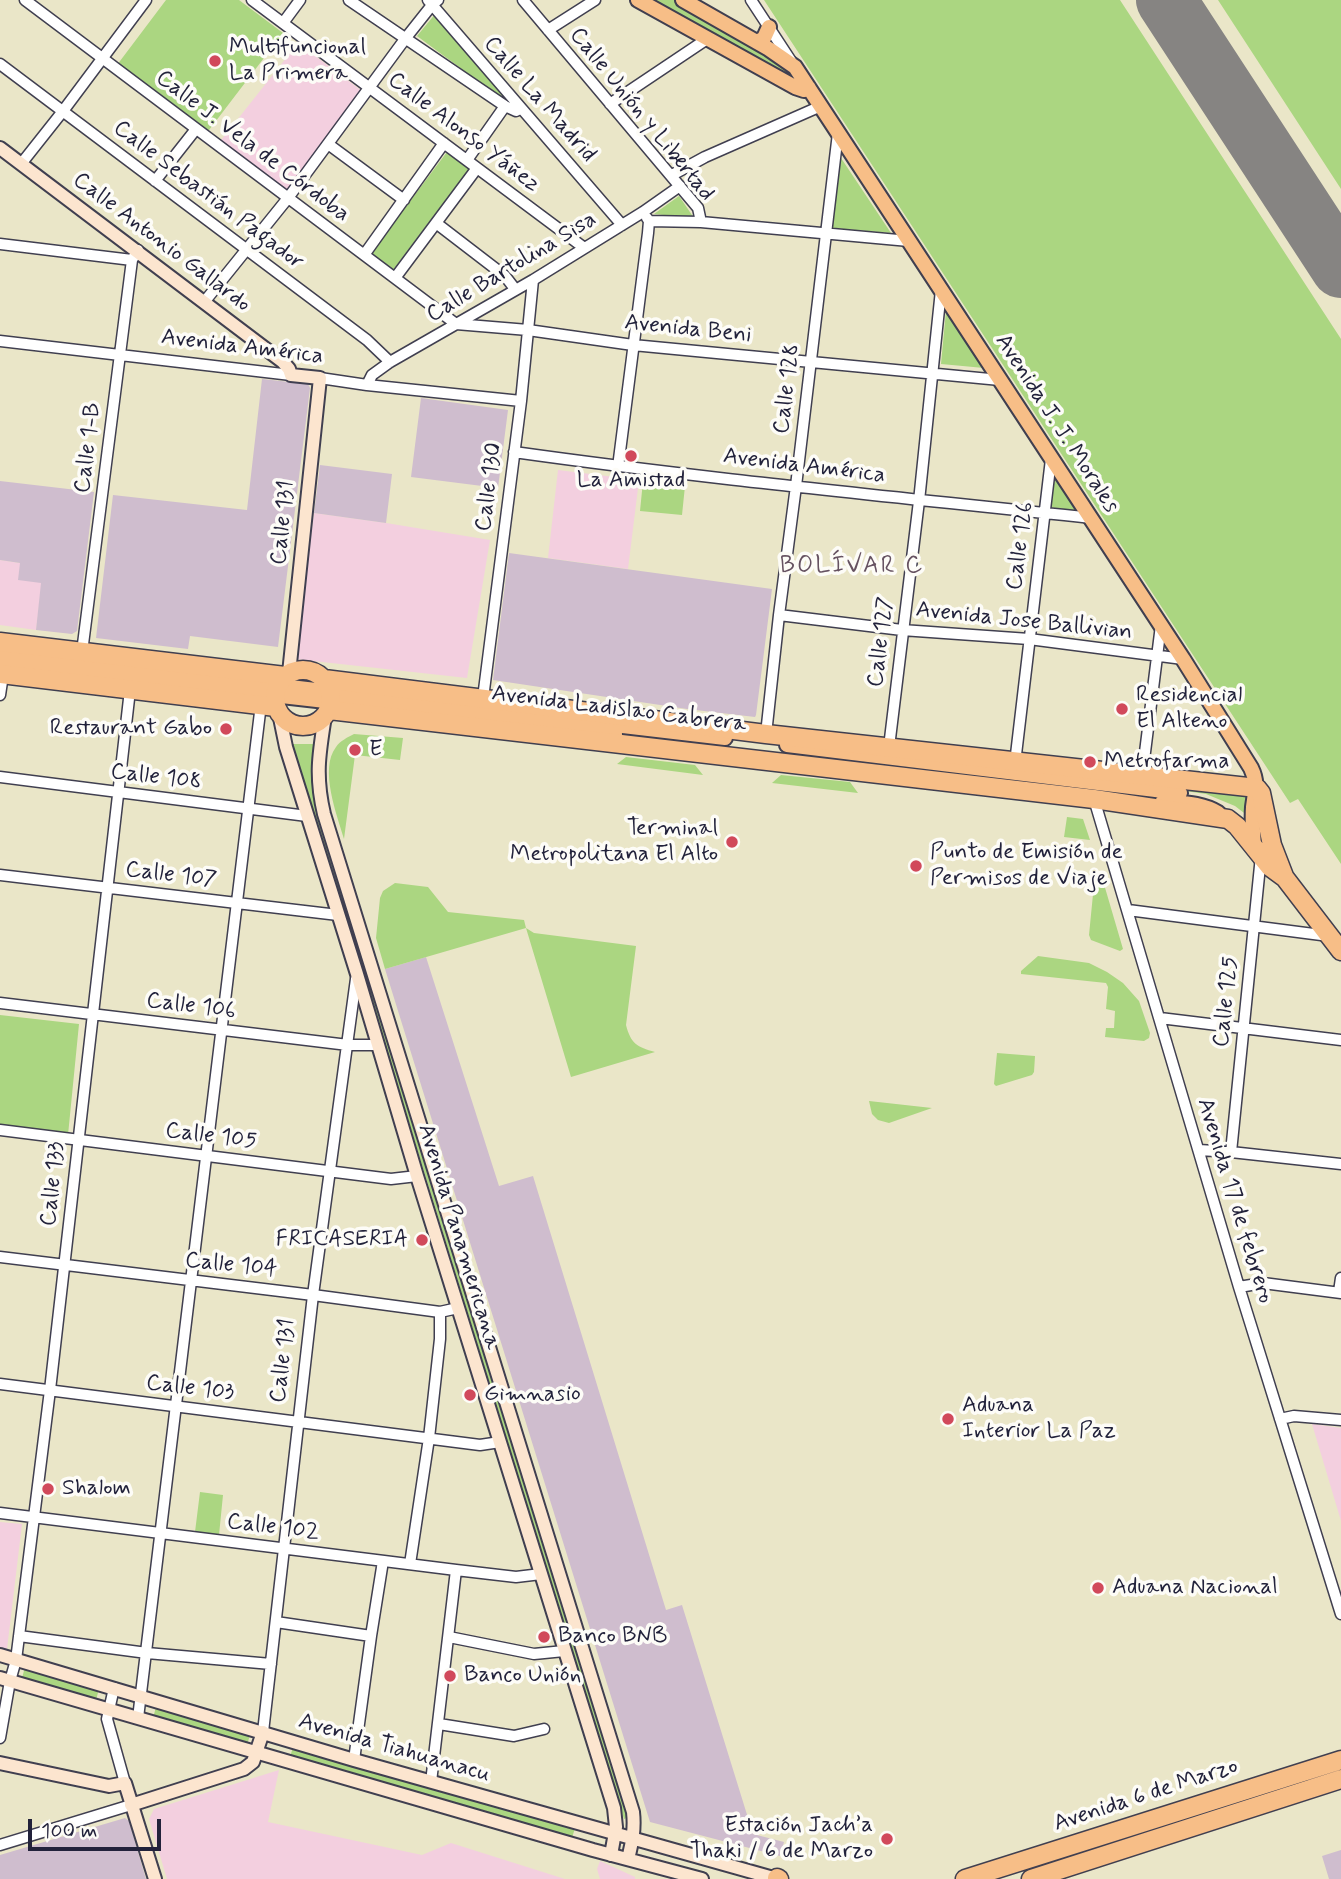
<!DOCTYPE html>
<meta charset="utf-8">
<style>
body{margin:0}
#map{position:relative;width:1341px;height:1879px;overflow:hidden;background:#eae6c8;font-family:Mynerve,sans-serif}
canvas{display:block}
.scale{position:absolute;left:28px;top:1819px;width:133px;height:32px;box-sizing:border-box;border:4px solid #22223b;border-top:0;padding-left:9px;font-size:21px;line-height:24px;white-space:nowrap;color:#22223b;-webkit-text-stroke:5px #fdfcf7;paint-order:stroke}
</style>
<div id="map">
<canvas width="1341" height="1879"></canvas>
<div class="scale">100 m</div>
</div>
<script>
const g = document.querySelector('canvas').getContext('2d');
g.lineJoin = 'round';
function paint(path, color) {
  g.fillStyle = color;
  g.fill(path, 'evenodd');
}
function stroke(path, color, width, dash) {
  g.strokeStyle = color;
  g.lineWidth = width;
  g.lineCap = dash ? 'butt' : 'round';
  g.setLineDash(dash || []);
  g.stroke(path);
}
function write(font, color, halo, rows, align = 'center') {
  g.font = font + ' Mynerve,sans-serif';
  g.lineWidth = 7;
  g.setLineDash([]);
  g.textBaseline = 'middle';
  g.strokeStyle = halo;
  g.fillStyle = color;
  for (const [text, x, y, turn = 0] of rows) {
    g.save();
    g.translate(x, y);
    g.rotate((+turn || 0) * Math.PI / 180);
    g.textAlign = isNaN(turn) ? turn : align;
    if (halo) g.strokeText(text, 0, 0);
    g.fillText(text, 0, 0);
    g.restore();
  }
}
paint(new Path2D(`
 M 298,43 L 362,91 L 289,192 L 286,192 L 218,144 Z
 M 558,470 L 639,480 L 628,569 L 548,558 Z
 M 314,513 L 386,523 L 490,540 L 467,678 L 295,659 Z
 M 0,560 L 20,563 L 42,583 L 36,630 L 0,625 Z
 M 1312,1424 L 1341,1428 L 1341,1521 Z
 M 0,1522 L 22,1524 L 7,1649 L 0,1647 Z
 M 279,1770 L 268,1822 L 422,1855 L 451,1843 L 565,1879 L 167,1879 L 149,1819 L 154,1809 Z
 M 600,1861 L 635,1877 L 635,1879 L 600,1879 L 597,1869 Z`), '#f3cfdf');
paint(new Path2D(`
 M 262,379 L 308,384 L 310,388 L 278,647 L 190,636 L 188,649 L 96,638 L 113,495 L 247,510 Z
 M 421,398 L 508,410 L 498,488 L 411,477 Z
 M 320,465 L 392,474 L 386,523 L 314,513 Z
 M 0,481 L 94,492 L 77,631 L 72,634 L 36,630 L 41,583 L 18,580 L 20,563 L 0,560 Z
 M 509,553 L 772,589 L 756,715 L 755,717 L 687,709 L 493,680 Z
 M 426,957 L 499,1186 L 533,1176 L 666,1610 L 682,1605 L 753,1834 L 784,1842 L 780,1856 L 650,1822 L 385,969 Z
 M 125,1818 L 129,1821 L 146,1879 L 0,1879 L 0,1855 Z
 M 1341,1850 L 1341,1879 L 1329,1879 L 1322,1856 Z`), '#cfbdce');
paint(new Path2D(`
 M 166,0 L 239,0 L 283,33 L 206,134 L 117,65 Z
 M 646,0 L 674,0 L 776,56 C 782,61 790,68 790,76 Z
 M 764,0 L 1120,0 L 1341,339 L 1341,864 L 1298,799 L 1290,803 Z
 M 1218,0 L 1341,0 L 1341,189 Z
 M 436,13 L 508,97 L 505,101 L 417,36 Z
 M 447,152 L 469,169 L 390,274 L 368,257 Z
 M 841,158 L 891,233 L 832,228 Z
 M 679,196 L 694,218 L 654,214 Z
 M 946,311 L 984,368 L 941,364 Z
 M 1055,479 L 1077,511 L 1049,507 Z
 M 643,481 L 685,486 L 682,515 L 640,511 Z
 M 354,734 L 403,738 L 400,760 L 355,755 L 344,839 C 337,815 319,769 336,747 C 340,741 348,737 354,734 Z
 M 292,744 L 315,744 L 313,779 L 318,816 L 630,1817 L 624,1819 Z
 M 626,757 L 695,765 L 703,775 L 617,764 Z
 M 1066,774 L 1239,793 L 1248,797 L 1248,816 L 1235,806 L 1206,794 Z
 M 781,775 L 850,782 L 858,793 L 772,783 Z
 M 1067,817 L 1083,819 L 1090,840 L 1064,837 Z
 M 1095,874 L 1101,874 L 1123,949 L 1120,951 L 1091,940 L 1089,935 Z
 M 395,883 L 428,887 L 448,912 L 524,920 L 526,928 L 534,933 L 636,946 L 626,1025 C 631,1044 637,1047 655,1052 L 571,1077 L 526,928 L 385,969 L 376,938 L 380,898 L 383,891 Z
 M 1038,956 L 1089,963 L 1107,972 L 1123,983 L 1139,1001 L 1150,1033 L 1149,1038 L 1144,1041 L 1105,1037 L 1106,1028 L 1114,1028 L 1115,1011 L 1106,1009 L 1108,987 L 1106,983 L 1021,974 L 1021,971 Z
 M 0,1015 L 79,1024 L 68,1135 L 0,1127 Z
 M 997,1053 L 1035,1056 L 1034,1072 L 1032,1075 L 996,1086 L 994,1084 Z
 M 869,1101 L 932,1108 L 889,1123 L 878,1120 L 872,1114 Z
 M 200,1492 L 223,1495 L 219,1535 L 195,1532 Z
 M 25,1667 L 99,1689 L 96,1700 L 22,1678 Z
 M 156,1707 L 250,1735 L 247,1745 L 153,1718 Z
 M 293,1747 L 575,1828 L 572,1838 L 290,1757 Z`), '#abd681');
stroke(new Path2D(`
 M 1166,0 L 1341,268`), '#868482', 60);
const street = new Path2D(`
 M 25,0 L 456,324 L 528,330 L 633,345 L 1000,380
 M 252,0 L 583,247
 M 349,0 L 505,106 L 516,111 L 520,109
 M 428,0 L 622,225
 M 523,0 L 698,208 L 701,222
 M 751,0 L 791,61
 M 283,23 L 300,0
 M 548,30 L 595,0
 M 0,64 L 367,340 L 390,362
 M 610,104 L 707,39
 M 328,144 L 404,200
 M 467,160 L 505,106
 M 21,164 L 63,111 L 146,0
 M 672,175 L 705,157 L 821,106
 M 155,181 L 196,129
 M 649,221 L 701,222 L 909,241
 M 436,223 L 505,276 L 515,289
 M 0,244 L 132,260
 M 364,255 L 444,143
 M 395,278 L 477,168
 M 205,301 L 288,198 L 405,39 L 432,5 L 438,0
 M 0,341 L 291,375
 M 320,378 L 367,385 L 521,401
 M 367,385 L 372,375 L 390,362 L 533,280 L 643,212 L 680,186
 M 514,452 C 706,479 898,497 1091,518
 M 618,467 L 648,233 L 649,221 L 647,218
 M 779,615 L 902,630 L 1029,639 L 1183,659
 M 82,652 L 132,260 L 138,250
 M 0,695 L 3,675
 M 483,698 L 521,401 L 533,280
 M 766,734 L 779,615 L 796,486 L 838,133
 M 889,747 L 919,501 L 941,290
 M 1015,763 L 1051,459
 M 1142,776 L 1161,625
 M 0,777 L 307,816
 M 1094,799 L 1239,1287 L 1341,1614
 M 0,875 L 338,915
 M 1128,910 L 1329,936
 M 0,1003 L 348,1045 L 378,1045
 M 1160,1018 L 1341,1040
 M 0,1130 L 391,1179 L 417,1176
 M 1199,1150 L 1231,1152 L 1341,1164
 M 1231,1152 L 1261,856
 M 0,1257 L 313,1295 L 440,1312 L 458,1308
 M 1239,1287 L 1263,1283 L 1341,1293
 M 1339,1292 L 1341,1278
 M 0,1384 L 480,1445 L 500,1442
 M 1280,1419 L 1294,1416 L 1341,1420
 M 0,1513 L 456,1570 L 516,1577 L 541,1574
 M 410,1564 L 429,1438 L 440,1339 L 440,1312
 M 276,1622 L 371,1636
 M 19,1636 L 147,1653 L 271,1664
 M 449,1637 L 534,1654 L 564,1651
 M 114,1688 L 107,1719 L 125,1783
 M 138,1718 L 261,704
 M 439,1724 L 514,1736 L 544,1729
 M 263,1732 L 313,1295 L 356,979
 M 0,1738 L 10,1681 L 16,1660 L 50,1390 L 130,690
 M 354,1760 L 371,1636 L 383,1561
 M 431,1782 L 456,1570
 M 0,1845 L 131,1805`);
const secondary = new Path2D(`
 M 0,148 L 283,362 L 289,369 L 291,375 L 320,378 L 289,673
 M 279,713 L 286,747 L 357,974 L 417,1176 L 614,1808 L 616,1827 L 611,1855
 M 325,716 C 319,754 315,776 324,814 L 633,1812 C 635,1829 632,1843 628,1859
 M 0,1655 L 354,1760 L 777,1879
 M 0,1678 L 593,1850 L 702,1879
 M 0,1763 L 109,1786 L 125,1783 L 155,1879
 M 131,1805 L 244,1769 L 253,1762 L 263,1732`);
const primary = new Path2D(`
 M 638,0 L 795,87 L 804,90 L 809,88
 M 683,0 L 769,49 L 795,67 L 1183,659 L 1251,768 C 1258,782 1255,792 1253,807 C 1252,820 1253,833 1254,847
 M 757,42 L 764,38 L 769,27
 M 0,653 L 725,738
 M 0,664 L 615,734
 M 787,745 L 1180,793
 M 1163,801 C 1181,803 1202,803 1218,813`);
const highway = new Path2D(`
 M 0,642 L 285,676
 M275 698a28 28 0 1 1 56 0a28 28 0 1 1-56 0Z
 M 0,674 L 276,707
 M 324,679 L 766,734 L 1257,788 L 1261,793 L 1272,845 L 1284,876
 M 329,710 L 1094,799 L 1228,819 L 1237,826 L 1270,867 L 1285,878 L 1341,951
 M 777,1878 L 779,1879
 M 965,1879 L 1341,1760
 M 1031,1879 L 1341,1779`);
stroke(street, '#403f50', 13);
stroke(secondary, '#403f50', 16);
stroke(primary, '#403f50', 18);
stroke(highway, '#403f50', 21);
stroke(street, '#fff', 10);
stroke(secondary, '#fce5cf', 12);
stroke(primary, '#f7be87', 14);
stroke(highway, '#f7be87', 18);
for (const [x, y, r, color] of [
 [215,61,7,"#d1495b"],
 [631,456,7,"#d1495b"],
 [1122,709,7,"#d1495b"],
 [226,729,7,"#d1495b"],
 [355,750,7,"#d1495b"],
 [1090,762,7,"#d1495b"],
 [732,842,7,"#d1495b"],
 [916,866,7,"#d1495b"],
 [422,1240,7,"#d1495b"],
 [470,1395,7,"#d1495b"],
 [948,1419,7,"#d1495b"],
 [48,1489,7,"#d1495b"],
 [1098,1588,7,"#d1495b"],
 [544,1637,7,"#d1495b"],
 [450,1676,7,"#d1495b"],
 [887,1839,7,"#d1495b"]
]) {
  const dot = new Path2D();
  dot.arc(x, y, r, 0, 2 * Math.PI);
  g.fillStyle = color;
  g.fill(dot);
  stroke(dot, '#fdfcf7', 2.5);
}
write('23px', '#22223b', '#fdfcf7', [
 ["Multifuncional",229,48],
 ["La Primera",229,74],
 ["La Amistad",631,481,"center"],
 ["Residencial",1136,696],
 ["El Alteno",1136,722],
 ["Restaurant Gabo",212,729,"right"],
 ["E",369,750],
 ["Metrofarma",1104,762],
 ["Terminal",718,829,"right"],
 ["Metropolitana El Alto",718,855,"right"],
 ["Punto de Emisión de",930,853],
 ["Permisos de Viaje",930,879],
 ["FRICASERIA",408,1240,"right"],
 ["Gimnasio",484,1395],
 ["Aduana",962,1406],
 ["Interior La Paz",962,1432],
 ["Shalom",62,1489],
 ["Aduana Nacional",1112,1588],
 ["Banco BNB",558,1637],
 ["Banco Unión",464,1676],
 ["Estación Jach’a",873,1826,"right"],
 ["Thaki / 6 de Marzo",873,1852,"right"]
], 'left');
write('23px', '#22223b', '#fdfcf7', [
 ["Calle La Madrid",539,100,49],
 ["Calle Unión y Libertad",641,115,51],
 ["Calle Alonso Yáñez",463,133,37],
 ["Calle J. Vela de Córdoba",252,147,37],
 ["Calle Sebastián Pagador",208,196,37],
 ["Calle Antonio Gallardo",161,243,37],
 ["Calle Bartolina Sisa",512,268,-31],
 ["Avenida Beni",688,330,6],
 ["Avenida América",242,348,7],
 ["Calle 128",788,389,-83],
 ["Avenida J. J. Morales",1056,424,57],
 ["Calle 1-B",89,448,-83],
 ["Avenida América",804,467,7],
 ["Calle 130",490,487,-83],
 ["Calle 131",284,523,-84],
 ["Calle 126",1021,546,-83],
 ["Avenida Jose Ballivian",1024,622,6],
 ["Calle 127",882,642,-83],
 ["Avenida Ladislao Cabrera",619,710,7],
 ["Calle 108",156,778,7],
 ["Calle 107",171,876,7],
 ["Calle 125",1227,1002,-84],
 ["Calle 106",191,1007,7],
 ["Calle 105",211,1137,7],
 ["Calle 133",54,1184,-84],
 ["Avenida 17 de febrero",1234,1201,73],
 ["Avenida Panamericana",458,1237,73],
 ["Calle 104",231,1266,6],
 ["Calle 131",284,1361,-83],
 ["Calle 103",190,1389,7],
 ["Calle 102",273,1528,7],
 ["Avenida Tiahuanacu",394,1749,16],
 ["Avenida 6 de Marzo",1146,1796,-18]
]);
g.letterSpacing = '2px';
write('24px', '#665261', '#fdfcf7', [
 ["BOLÍVAR C",852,567]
]);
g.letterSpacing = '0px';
</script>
